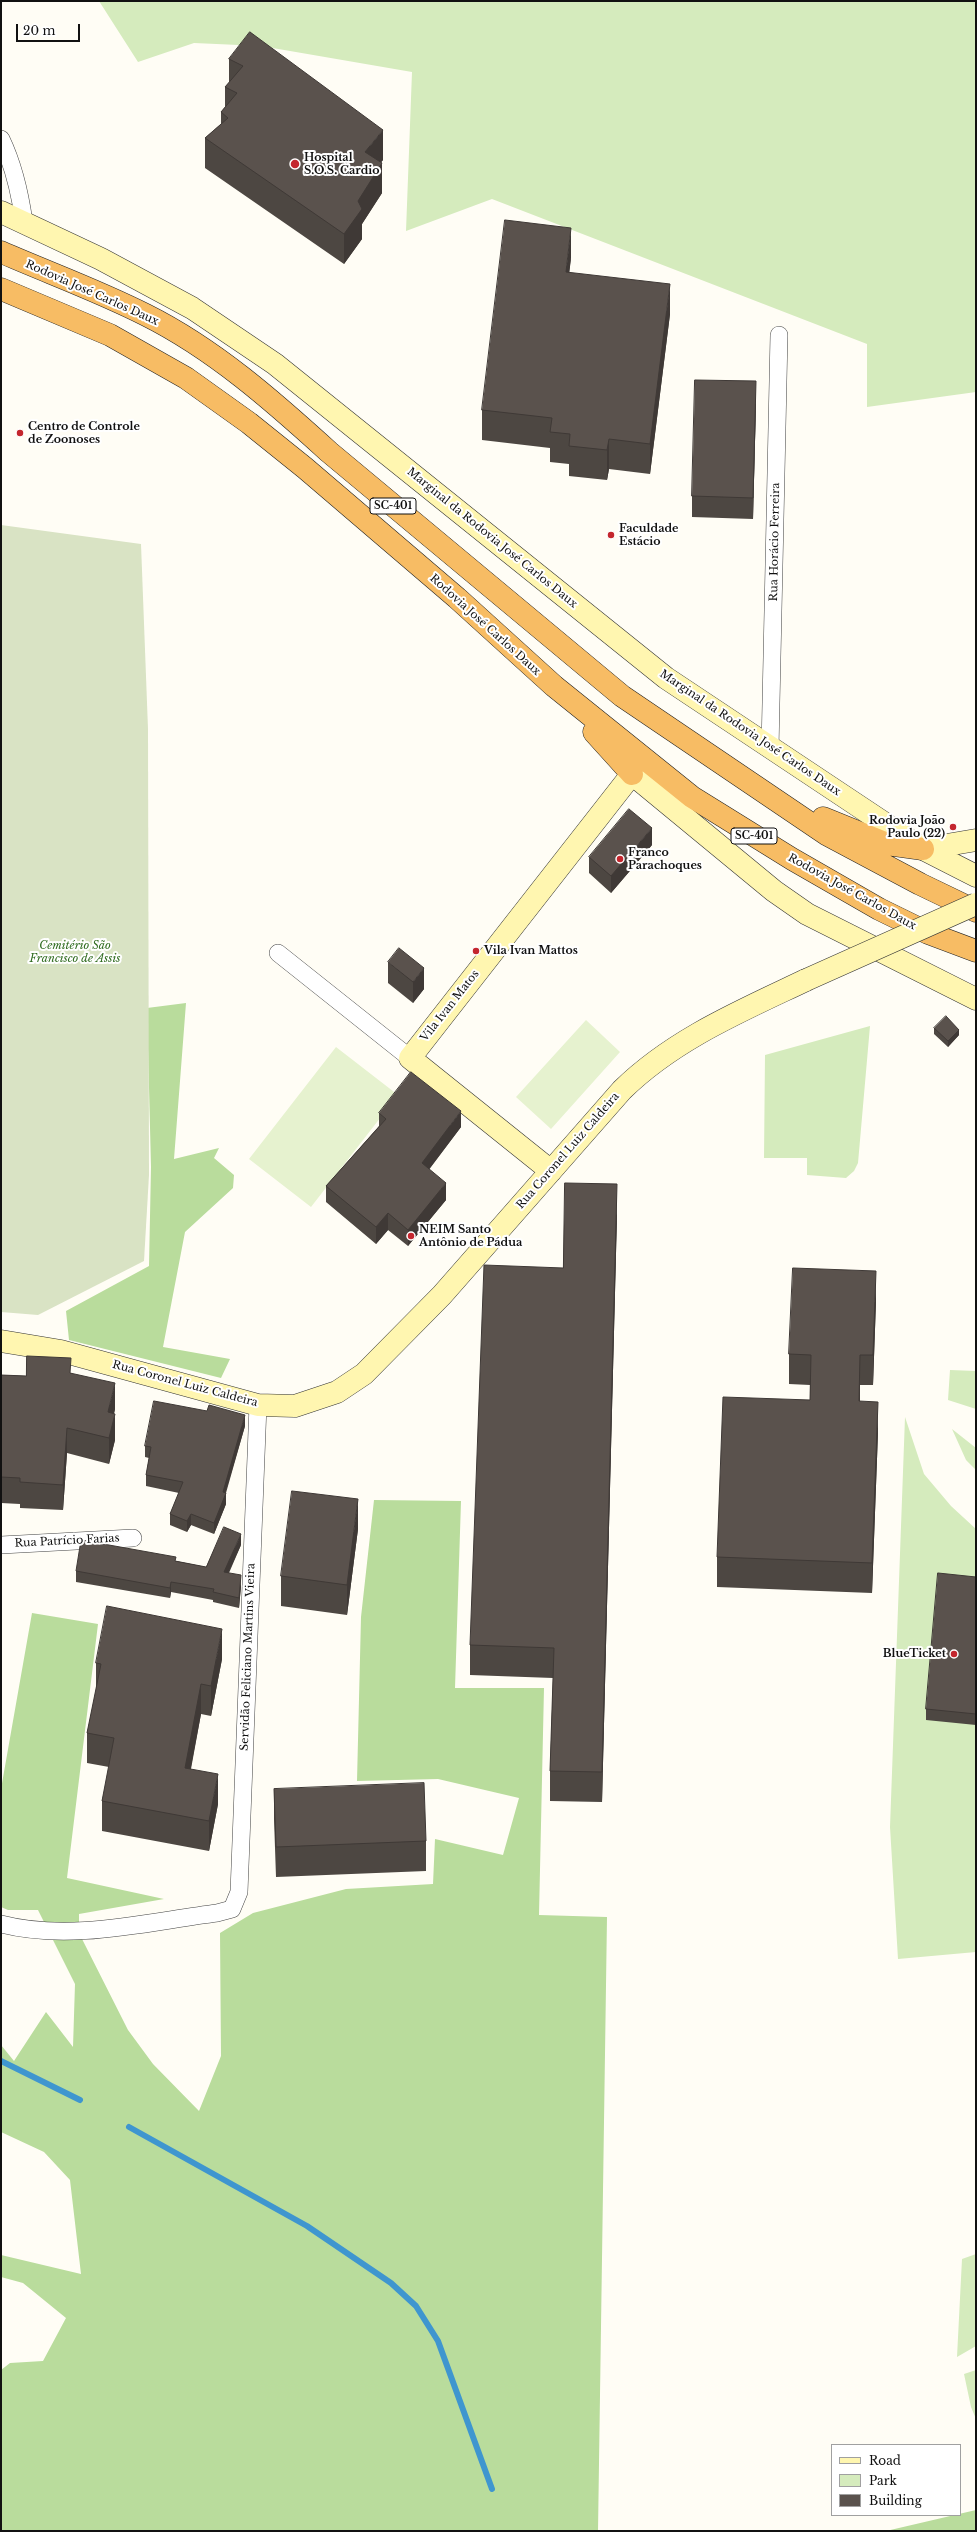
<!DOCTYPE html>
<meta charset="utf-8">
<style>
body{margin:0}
#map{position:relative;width:977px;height:2532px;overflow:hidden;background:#fffdf5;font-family:"Libre Baskerville",serif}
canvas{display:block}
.frame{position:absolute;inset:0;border:2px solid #111;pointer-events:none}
.legend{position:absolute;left:831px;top:2444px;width:130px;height:72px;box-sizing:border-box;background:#fff;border:1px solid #a0a0a0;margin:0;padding:5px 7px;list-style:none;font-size:12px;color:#111}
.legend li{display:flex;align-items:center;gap:8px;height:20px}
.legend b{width:20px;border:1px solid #a0a0a0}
.scale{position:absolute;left:16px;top:24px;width:64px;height:18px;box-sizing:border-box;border:2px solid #111;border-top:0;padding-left:5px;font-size:12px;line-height:14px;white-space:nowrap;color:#111;-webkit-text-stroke:3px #fff;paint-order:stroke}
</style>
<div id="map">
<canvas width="977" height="2532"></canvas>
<div class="frame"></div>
<ul class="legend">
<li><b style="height:5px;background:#fff6b0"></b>Road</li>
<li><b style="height:11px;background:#d5ebbd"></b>Park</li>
<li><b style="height:11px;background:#5a524d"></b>Building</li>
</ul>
<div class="scale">20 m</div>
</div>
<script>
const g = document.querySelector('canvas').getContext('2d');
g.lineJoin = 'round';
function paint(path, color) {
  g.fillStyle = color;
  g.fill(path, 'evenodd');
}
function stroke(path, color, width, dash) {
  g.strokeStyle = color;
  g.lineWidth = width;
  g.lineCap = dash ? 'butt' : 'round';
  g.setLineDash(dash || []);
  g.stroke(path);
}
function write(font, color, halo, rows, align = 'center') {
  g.font = font + ' "Libre Baskerville",serif';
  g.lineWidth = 4;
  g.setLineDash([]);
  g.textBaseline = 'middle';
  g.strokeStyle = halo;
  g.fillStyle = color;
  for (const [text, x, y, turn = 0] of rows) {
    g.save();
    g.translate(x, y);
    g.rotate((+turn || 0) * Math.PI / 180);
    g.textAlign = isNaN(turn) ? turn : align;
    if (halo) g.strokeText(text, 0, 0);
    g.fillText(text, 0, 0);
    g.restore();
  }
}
paint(new Path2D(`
 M 99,1 L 976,1 L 976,392 L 867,407 L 867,344 L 492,199 L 406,231 L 412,72 L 261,46 L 194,43 L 138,62 Z
 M 870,1026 L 858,1163 L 854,1171 L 846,1178 L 807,1175 L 807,1158 L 764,1158 L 765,1055 Z
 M 950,1370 L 976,1371 L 976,1409 L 948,1400 Z
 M 905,1417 L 924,1474 L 951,1506 L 976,1529 L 976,1952 L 898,1959 L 890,1827 Z
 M 952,1429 L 976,1448 L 976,1470 L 966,1460 Z
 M 976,2254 L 976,2346 L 957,2357 L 962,2259 Z
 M 976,2370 L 976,2419 L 971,2407 L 964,2374 Z`), '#d5ebbd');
paint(new Path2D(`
 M 186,1003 L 174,1159 L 219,1148 L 214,1158 L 234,1175 L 233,1188 L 185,1232 L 163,1347 L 230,1359 L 221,1378 L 69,1340 L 66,1311 L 149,1266 L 151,1167 L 147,1008 Z
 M 374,1500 L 461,1501 L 455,1688 L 544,1688 L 539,1915 L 607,1917 L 598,2531 L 1,2531 L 1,2370 L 10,2363 L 43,2361 L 66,2318 L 23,2283 L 1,2277 L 1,2255 L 81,2274 L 70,2180 L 44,2152 L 1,2132 L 1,2045 L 14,2061 L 46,2012 L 73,2047 L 75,1984 L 38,1910 L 8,1910 L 1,1907 L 1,1789 L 32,1613 L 98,1624 L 67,1878 L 164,1899 L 79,1914 L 79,1933 L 128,2030 L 153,2064 L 199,2111 L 221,2056 L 220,1933 L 253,1913 L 346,1889 L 433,1884 L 435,1839 L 503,1855 L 519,1798 L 438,1779 L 357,1781 L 361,1617 Z
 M 976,2510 L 976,2531 L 886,2531 Z`), '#b9dc9c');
paint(new Path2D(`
 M 1,525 L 141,544 L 148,729 L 149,1175 L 144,1261 L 38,1315 L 1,1312 Z`), '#d9e3c4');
paint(new Path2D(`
 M 586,1020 L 620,1052 L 551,1129 L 516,1097 Z
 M 336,1047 L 398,1095 L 311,1207 L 249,1159 Z`), '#e6f2cf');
stroke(new Path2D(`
 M 1,2061 L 80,2100
 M 129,2127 L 307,2226 L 391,2283 L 416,2306 L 438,2341 L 492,2489`), '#3f96cf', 6);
const minor = new Path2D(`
 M 1,139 C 14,166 20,193 24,222
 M 770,749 L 779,335
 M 278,953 L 410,1058
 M 1,1545 L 133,1538
 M 1,1924 C 70,1942 147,1922 217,1913 L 232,1909 L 239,1892 L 258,1405`);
const secondary = new Path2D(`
 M 1,212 L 101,259 L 192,308 L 275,364 L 666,678 L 923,849 L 976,876
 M 923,849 L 976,840
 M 551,1171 L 410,1058 L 632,774 L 774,891 L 807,914 L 976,999
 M 1,1341 L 61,1351 L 258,1405 L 295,1406 L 337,1392 L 364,1374 L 442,1295 L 622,1090 C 674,1039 741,1011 806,980`);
const trunk = new Path2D(`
 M 1,252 C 49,273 99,291 146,315 C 214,349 273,401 329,452 L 622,696 L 826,834 L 920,884 L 976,911
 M 1,289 L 110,335 L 186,378 L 249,423 L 305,468 L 457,598 L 554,686 L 692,797 L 792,859 L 879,909 L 928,933 L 976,951
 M 594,732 L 632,774
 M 823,818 L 887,844 L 923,849`);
stroke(minor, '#444', 18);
stroke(secondary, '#333', 23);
stroke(trunk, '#222', 23);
stroke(minor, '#fff', 17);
stroke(secondary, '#fff6b0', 22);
stroke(trunk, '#f7bc64', 22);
const secondaryBridge = new Path2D(`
 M 806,980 L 976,904`);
stroke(secondaryBridge, '#333', 23, []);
stroke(secondaryBridge, '#fff6b0', 22);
paint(new Path2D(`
 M 250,32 L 383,160 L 381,162 L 382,193 L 362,224 L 362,239 L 344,264 L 205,168 L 205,138 L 221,124 L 221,112 L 225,107 L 225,87 L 229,83 L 229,59 Z
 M 571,258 L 569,272 L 670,314 L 650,474 L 609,469 L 607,480 L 569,476 L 569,464 L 550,462 L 550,448 L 482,440 L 482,410 Z
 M 756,403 L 753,519 L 692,517 L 692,496 Z
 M 652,845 L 611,893 L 589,873 L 589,857 Z
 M 388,962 L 424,989 L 413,1003 L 388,983 Z
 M 934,1028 L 959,1035 L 948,1047 L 934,1034 Z
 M 379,1113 L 461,1127 L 429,1169 L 446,1200 L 408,1246 L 388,1230 L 376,1244 L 326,1202 L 326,1186 L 379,1126 Z
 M 617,1214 L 602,1802 L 550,1801 L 550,1771 L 553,1678 L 470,1675 L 470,1645 L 563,1268 Z
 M 876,1301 L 873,1385 L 860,1385 L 860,1401 L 878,1432 L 872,1593 L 717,1587 L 717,1557 L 810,1400 L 810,1385 L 789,1384 L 789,1354 Z
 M 71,1373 L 115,1409 L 114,1414 L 115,1440 L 109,1464 L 67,1453 L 63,1510 L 20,1508 L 20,1504 L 1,1503 L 1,1375 L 26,1376 Z
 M 245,1426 L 226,1493 L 226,1504 L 214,1534 L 191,1525 L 187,1532 L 170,1525 L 170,1514 L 179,1493 L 146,1486 L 146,1475 L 149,1458 L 145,1457 L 145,1446 Z
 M 358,1529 L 347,1615 L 281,1606 L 281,1576 Z
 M 241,1545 L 229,1573 L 241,1586 L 239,1608 L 213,1602 L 213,1600 L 171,1592 L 170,1598 L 76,1582 L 76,1571 L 176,1561 L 206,1567 Z
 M 976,1577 L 976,1725 L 926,1720 L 926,1709 Z
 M 222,1659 L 211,1716 L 201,1714 L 191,1769 L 218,1804 L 209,1851 L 102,1831 L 102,1801 L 109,1767 L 87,1763 L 87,1733 L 96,1690 L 96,1663 Z
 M 274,1789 L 426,1841 L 426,1871 L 276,1877 L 274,1819 Z`), '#4d4742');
paint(new Path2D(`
 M 383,130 L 383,160 L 365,182 L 365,152 Z
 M 382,163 L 382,193 L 362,224 L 362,239 L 344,264 L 344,234 L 358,201 Z
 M 571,228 L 571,258 L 566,302 L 566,272 Z
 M 670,284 L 670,314 L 650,474 L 650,444 Z
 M 756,381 L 756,403 L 753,519 L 753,498 Z
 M 609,439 L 609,469 L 607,480 L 607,450 Z
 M 652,828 L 652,845 L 611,893 L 611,876 Z
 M 424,968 L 424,989 L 413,1003 L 413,982 Z
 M 959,1030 L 959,1035 L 948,1047 L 948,1041 Z
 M 461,1111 L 461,1127 L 422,1179 L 422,1163 Z
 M 446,1183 L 446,1200 L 408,1246 L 408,1230 Z
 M 617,1184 L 617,1214 L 602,1802 L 602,1772 Z
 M 388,1213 L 388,1230 L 376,1244 L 376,1227 Z
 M 876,1271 L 876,1301 L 873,1385 L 873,1355 Z
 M 860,1355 L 860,1385 L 859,1431 L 859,1401 Z
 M 115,1383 L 115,1409 L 108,1438 L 108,1412 Z
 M 878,1402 L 878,1432 L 872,1593 L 872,1563 Z
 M 115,1414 L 115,1440 L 109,1464 L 109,1438 Z
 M 245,1415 L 245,1426 L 225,1494 L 226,1493 L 226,1504 L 214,1534 L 214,1523 Z
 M 67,1428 L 67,1453 L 63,1510 L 63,1485 Z
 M 358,1499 L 358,1529 L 347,1615 L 347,1585 Z
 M 191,1514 L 191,1525 L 187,1532 L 187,1521 Z
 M 241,1534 L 241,1545 L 224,1582 L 224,1572 Z
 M 241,1575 L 241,1586 L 239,1608 L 239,1598 Z
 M 171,1582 L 171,1592 L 170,1598 L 170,1588 Z
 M 222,1629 L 222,1659 L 211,1716 L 211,1686 Z
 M 201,1684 L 201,1714 L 185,1798 L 185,1768 Z
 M 218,1774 L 218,1804 L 209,1851 L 209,1821 Z`), '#3f3936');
const building = new Path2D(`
 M 250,32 L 383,130 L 365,152 L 382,163 L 358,201 L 362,209 L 344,234 L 205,138 L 228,118 L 221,112 L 237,93 L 225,87 L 243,66 L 229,59 Z
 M 505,220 L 571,228 L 566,272 L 670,284 L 650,444 L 609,439 L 607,450 L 569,446 L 570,434 L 550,432 L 552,418 L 482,410 Z
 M 695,380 L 756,381 L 753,498 L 692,496 Z
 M 629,809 L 652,828 L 611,876 L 589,857 Z
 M 399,948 L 424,968 L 413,982 L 388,962 Z
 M 946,1016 L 959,1030 L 948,1041 L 934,1028 Z
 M 411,1072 L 461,1111 L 422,1163 L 446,1183 L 408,1230 L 388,1213 L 376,1227 L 326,1186 L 386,1119 L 379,1113 Z
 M 565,1183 L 617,1184 L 602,1772 L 550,1771 L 554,1648 L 470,1645 L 484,1265 L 563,1268 Z
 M 793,1268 L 876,1271 L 873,1355 L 860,1355 L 859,1401 L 878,1402 L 872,1563 L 717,1557 L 723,1397 L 810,1400 L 811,1355 L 789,1354 Z
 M 27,1356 L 71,1358 L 70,1373 L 115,1383 L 108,1412 L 115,1414 L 109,1438 L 67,1428 L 63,1485 L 20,1482 L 20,1478 L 1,1477 L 1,1375 L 26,1376 Z
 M 154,1401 L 207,1411 L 209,1405 L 245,1415 L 223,1492 L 226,1493 L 214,1523 L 191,1514 L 187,1521 L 170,1514 L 183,1482 L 146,1475 L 151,1447 L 145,1446 Z
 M 292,1491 L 358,1499 L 347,1585 L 281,1576 Z
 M 224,1527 L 241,1534 L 224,1572 L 241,1575 L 239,1598 L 213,1592 L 214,1589 L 171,1582 L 170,1588 L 76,1571 L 81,1540 L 176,1557 L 175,1561 L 206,1567 Z
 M 938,1573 L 976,1577 L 976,1714 L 926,1709 Z
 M 107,1606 L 222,1629 L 211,1686 L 201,1684 L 185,1768 L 218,1774 L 209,1821 L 102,1801 L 114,1738 L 87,1733 L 101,1664 L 96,1663 Z
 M 424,1783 L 426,1841 L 276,1847 L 274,1789 Z`);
paint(building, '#5a524d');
stroke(building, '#3f3936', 1);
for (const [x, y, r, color] of [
 [295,164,5,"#c4262e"],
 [20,433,4,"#c4262e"],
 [611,535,4,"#c4262e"],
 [953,827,4,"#c4262e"],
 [620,859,4,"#c4262e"],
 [476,951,4,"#c4262e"],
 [411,1236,4,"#c4262e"],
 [954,1654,4,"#c4262e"]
]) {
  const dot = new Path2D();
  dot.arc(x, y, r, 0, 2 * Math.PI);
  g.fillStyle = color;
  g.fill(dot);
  stroke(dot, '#fff', 1.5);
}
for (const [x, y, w] of [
 [393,506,46],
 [754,836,46]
]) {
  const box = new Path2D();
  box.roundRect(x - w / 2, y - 8, w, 16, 3);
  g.fillStyle = '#fff';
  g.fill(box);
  stroke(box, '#111', 1);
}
write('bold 10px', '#111', null, [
 ["SC-401",393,506],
 ["SC-401",754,836]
]);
write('bold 11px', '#111', '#fff', [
 ["Hospital",304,158],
 ["S.O.S. Cardio",304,171],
 ["Centro de Controle",28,427],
 ["de Zoonoses",28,440],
 ["Faculdade",619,529],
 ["Estácio",619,542],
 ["Rodovia João",945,821,"right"],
 ["Paulo (22)",945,834,"right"],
 ["Franco",628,853],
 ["Parachoques",628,866],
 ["Vila Ivan Mattos",484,951],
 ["NEIM Santo",419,1230],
 ["Antônio de Pádua",419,1243],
 ["BlueTicket",946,1654,"right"]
], 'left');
write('11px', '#111', '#fff', [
 ["Rodovia José Carlos Daux",92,293,24],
 ["Marginal da Rodovia José Carlos Daux",492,538,39],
 ["Rua Horácio Ferreira",775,542,-89],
 ["Rodovia José Carlos Daux",485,625,42],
 ["Marginal da Rodovia José Carlos Daux",750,733,34],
 ["Rodovia José Carlos Daux",852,892,29],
 ["Vila Ivan Matos",450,1006,-52],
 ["Rua Coronel Luiz Caldeira",568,1151,-49],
 ["Rua Coronel Luiz Caldeira",185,1384,15],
 ["Rua Patrício Farias",67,1541,-3],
 ["Servidão Feliciano Martins Vieira",248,1657,-88]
]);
write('italic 11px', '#2f6b1f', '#fff', [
 ["Cemitério São",75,946],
 ["Francisco de Assis",75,959]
]);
</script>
